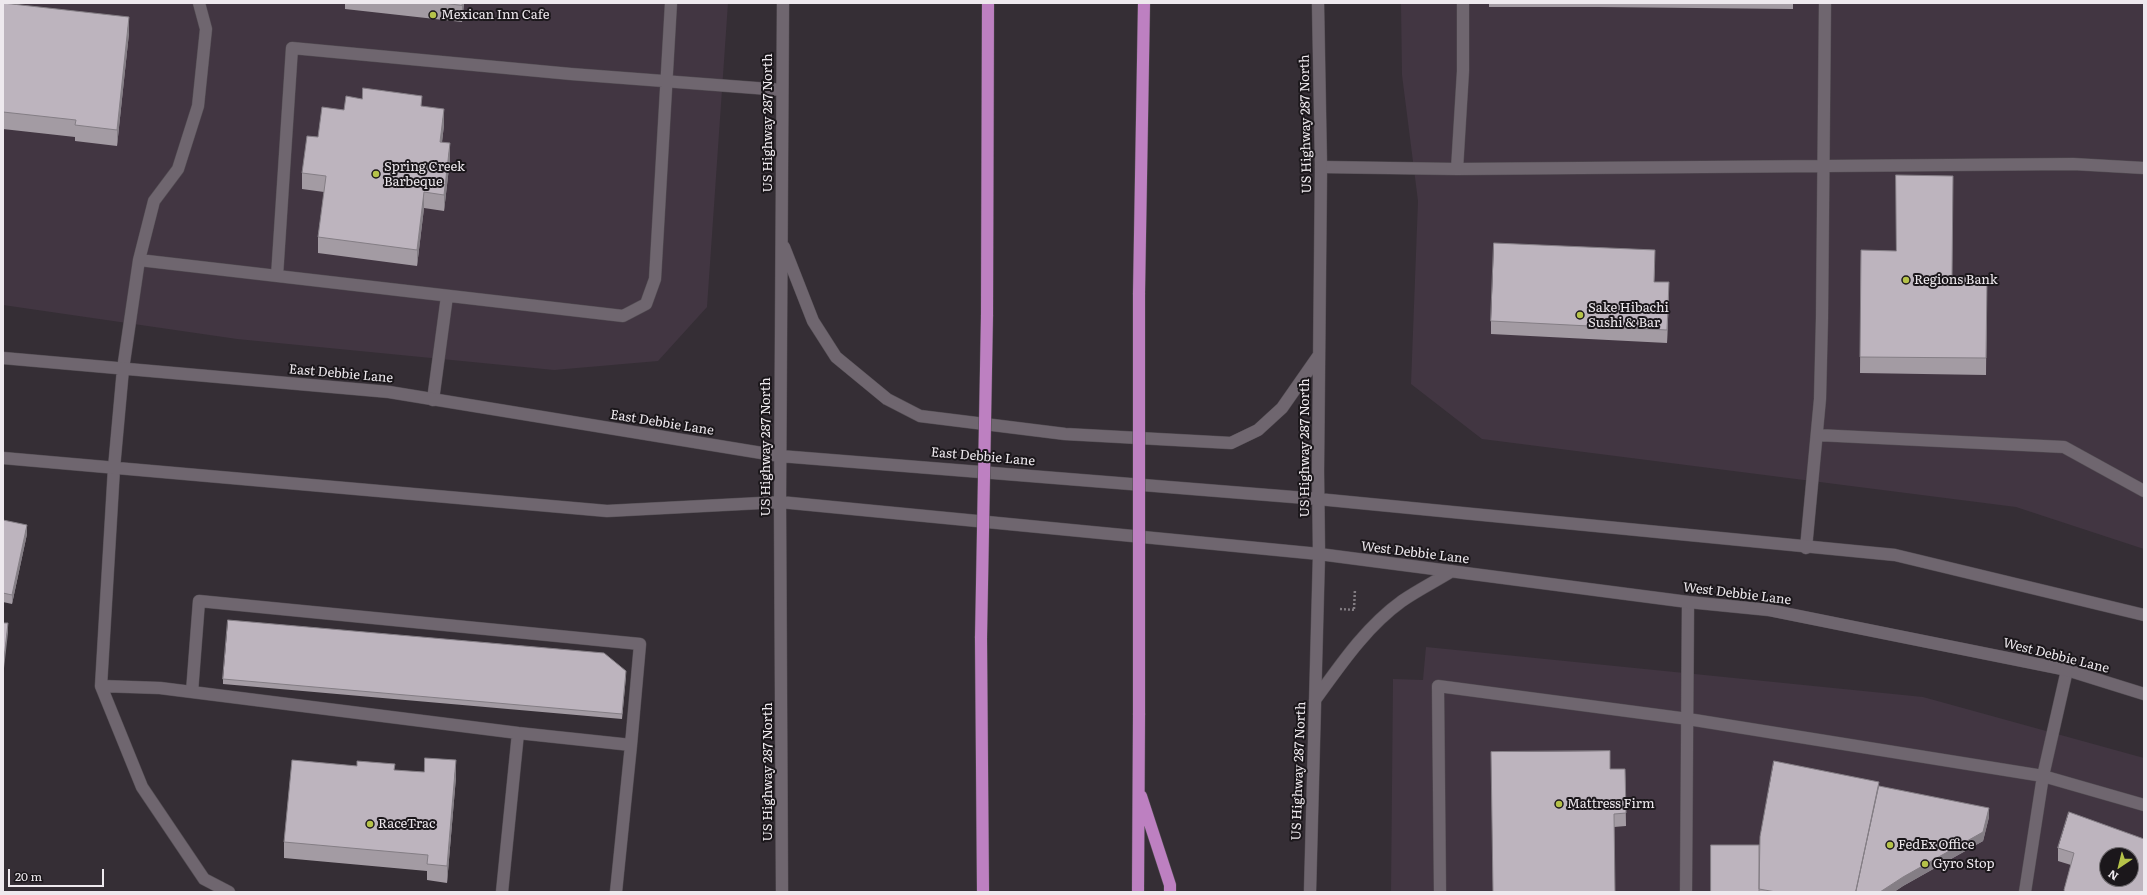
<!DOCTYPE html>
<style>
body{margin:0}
#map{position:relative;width:2147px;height:895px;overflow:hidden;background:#352e35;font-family:Literata,serif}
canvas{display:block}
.frame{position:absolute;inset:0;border:4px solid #eee9ee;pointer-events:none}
.north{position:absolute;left:2099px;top:847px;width:40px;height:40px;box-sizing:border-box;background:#1b171b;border:1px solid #6f6b6f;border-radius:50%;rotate:215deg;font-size:11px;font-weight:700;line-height:16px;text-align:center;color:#eee9ee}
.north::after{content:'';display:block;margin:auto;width:14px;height:18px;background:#b5c249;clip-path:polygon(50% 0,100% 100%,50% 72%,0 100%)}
.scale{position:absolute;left:8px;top:869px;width:96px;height:18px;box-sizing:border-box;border:2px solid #eee9ee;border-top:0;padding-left:5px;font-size:12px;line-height:14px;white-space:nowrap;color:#eee9ee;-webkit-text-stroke:3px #1b171b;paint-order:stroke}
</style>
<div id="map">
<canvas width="2147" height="895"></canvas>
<div class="frame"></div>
<div class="north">N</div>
<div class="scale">20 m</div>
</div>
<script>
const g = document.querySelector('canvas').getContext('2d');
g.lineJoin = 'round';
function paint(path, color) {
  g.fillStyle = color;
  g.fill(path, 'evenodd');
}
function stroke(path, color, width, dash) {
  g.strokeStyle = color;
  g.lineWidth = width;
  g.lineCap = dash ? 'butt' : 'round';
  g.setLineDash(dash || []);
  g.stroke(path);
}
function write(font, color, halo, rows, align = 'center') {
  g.font = font + ' Literata,serif';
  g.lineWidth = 4;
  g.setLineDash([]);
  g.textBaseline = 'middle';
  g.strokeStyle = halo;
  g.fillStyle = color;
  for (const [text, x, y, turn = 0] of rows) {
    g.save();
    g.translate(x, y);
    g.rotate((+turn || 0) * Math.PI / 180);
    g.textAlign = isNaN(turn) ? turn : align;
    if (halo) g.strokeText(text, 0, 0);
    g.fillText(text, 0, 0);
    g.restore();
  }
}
paint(new Path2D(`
 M 3,3 L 728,3 L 707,307 L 658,361 L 554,370 L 237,339 L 3,305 Z
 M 1401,3 L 2144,3 L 2144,549 L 2016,507 L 1482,439 L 1411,384 L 1418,201 L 1402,75 Z
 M 1426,647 L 1923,697 L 2144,758 L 2144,892 L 1391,892 L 1393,679 L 1423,680 ZM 2107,855 L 2131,855 L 2131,879 L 2107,879 Z`), '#423642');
const service = new Path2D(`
 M 1321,167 L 1457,169 L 2073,164 L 2144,168
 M 1457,169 L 1463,71 L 1463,3
 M 139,260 L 154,201 L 178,169 L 198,106 L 206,29 L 199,3
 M 277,276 L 292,48 L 571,74 L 782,90
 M 123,369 L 139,260 L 623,316 L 646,304 L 655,279 L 671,3
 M 433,400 L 447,296
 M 1817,435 L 2064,447 L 2144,491
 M 114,468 L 101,686 L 142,787 L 204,879 L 229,892
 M 1806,548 L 1820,399 L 1822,318 L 1825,3
 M 101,686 L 160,688 L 518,733
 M 192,692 L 199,601 L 640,644 L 631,745
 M 502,892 L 518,733 L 631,745 L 616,892
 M 1440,892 L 1438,686 L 1688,719 L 2043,776 L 2144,805
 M 1686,892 L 1688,602
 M 2025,892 L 2043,776 L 2067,670`);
const secondary = new Path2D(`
 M 784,247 L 813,321 L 836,357 L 887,399 L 920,416 L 1065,434 L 1231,443 L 1258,430 L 1282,408 L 1319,355
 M 3,358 L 389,392 L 780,456 L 1318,499 L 1895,555 L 2144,615
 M 3,458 L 607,511 L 780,502 L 1319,554 L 1688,602 L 1769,610 L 2067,670 L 2144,694
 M 114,468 L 123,369
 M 1315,700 C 1341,664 1366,627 1402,601 C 1418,590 1436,581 1452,571
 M 782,892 L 780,502 L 783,3
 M 1310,892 L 1319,554 L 1318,471 L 1321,167 L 1318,3`);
const motorway = new Path2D(`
 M 1139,293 L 1144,3
 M 987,315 L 988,3
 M 981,638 L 983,892
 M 1141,796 L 1170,885 L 1170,892
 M 1138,892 L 1139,715`);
stroke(service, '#534d53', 13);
stroke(secondary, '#534d53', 13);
stroke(motorway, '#534d53', 13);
stroke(new Path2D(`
 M 1340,609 L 1356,610
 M 1354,609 L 1355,589`), '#827c82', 2.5, [2, 2]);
stroke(service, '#6f666f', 12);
stroke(secondary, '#6f666f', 12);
stroke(motorway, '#bd80c1', 12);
const motorwayBridge = new Path2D(`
 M 981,638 L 987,315
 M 1139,715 L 1139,293`);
stroke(motorwayBridge, '#534d53', 13, []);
stroke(motorwayBridge, '#bd80c1', 12);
paint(new Path2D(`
 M 3,3 L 129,33 L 117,146 L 75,141 L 75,137 L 3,129 Z
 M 345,3 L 464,3 L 462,22 L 345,9 Z
 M 1489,3 L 1793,3 L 1793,9 L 1598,7 L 1489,7 Z
 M 422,106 L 444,125 L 442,142 L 450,159 L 444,211 L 424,208 L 417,266 L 318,253 L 318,237 L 324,192 L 302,189 L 302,173 L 318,137 Z
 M 1861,250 L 1952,277 L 1987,278 L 1986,375 L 1860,373 Z
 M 1655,263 L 1654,282 L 1669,296 L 1667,343 L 1491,334 L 1491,321 Z
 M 3,520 L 27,534 L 12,604 L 3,602 Z
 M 626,676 L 622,719 L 223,684 L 223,679 Z
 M 1610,769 L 1625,769 L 1626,826 L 1614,827 Z
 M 395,770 L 456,777 L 447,883 L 427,880 L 427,871 L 284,858 L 284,842 Z
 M 1879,786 L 1989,817 L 1983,841 L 1903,886 L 1894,892 L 1711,892 L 1759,845 Z
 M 2144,839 L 2144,892 L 2064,892 L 2064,890 L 2071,865 L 2058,861 L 2058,848 Z`), '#a39ba3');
paint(new Path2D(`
 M 462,3 L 464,3 L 462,22 Z
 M 129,17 L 129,33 L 117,146 L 117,130 Z
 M 444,109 L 444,125 L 440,158 L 440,142 Z
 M 450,143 L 450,159 L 444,211 L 444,195 Z
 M 424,192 L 424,208 L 417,266 L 417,250 Z
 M 1669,282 L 1669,296 L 1667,343 L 1667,330 Z
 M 27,525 L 27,534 L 12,604 L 12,595 Z
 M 8,623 L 8,633 L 3,677 L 3,668 Z
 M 456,760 L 456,777 L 447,883 L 447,866 Z
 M 1879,782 L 1879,795 L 1858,892 L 1854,892 Z
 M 1989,808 L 1989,817 L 1983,841 L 1903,886 L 1894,892 L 1880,892 L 1903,877 Z`), '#847e85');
const building = new Path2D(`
 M 3,3 L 129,17 L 117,130 L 75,125 L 76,120 L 3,112 Z
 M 442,3 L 462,3 L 462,5 Z
 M 363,88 L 422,96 L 421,106 L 444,109 L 440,142 L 450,143 L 444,195 L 424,192 L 417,250 L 318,237 L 326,176 L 302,173 L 307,136 L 318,137 L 322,107 L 344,110 L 346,96 L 362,99 Z
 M 1896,175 L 1953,176 L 1952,277 L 1987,278 L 1986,358 L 1860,357 L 1861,250 L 1896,251 Z
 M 1494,243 L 1655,250 L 1654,282 L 1669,282 L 1667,330 L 1491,321 Z
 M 3,520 L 27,525 L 12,595 L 3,593 Z
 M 228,620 L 604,653 L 626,671 L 622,714 L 223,679 Z
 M 3,623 L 8,623 L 3,668 Z
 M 1610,751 L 1610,769 L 1625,769 L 1626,813 L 1614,814 L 1615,892 L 1493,892 L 1491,752 Z
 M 425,758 L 456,760 L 447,866 L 427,864 L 428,855 L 284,842 L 292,760 L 357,766 L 357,761 L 395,764 L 394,770 L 424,772 Z
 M 1774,761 L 1879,782 L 1856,891 L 1854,892 L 1776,892 L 1759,889 L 1760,837 Z
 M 1879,786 L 1989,808 L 1983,832 L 1903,877 L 1880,892 L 1856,892 Z
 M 2069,812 L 2144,839 L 2144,892 L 2065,892 L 2064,890 L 2074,853 L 2058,848 ZM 2107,855 L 2131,855 L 2131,879 L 2107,879 Z
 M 1711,845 L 1759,845 L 1759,892 L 1711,892 Z`);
paint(building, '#bdb4be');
stroke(building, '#847e85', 1);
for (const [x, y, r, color] of [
 [433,15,4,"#b5c249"],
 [376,174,4,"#b5c249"],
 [1906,280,4,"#b5c249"],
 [1580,315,4,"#b5c249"],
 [1559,804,4,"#b5c249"],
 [370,824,4,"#b5c249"],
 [1890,845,4,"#b5c249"],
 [1925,864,4,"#b5c249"]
]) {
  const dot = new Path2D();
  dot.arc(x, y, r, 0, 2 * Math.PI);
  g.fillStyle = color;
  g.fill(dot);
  stroke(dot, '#1b171b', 1.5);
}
write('13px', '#eee9ee', '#1b171b', [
 ["Mexican Inn Cafe",441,15],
 ["Spring Creek",384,167],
 ["Barbeque",384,182],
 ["Regions Bank",1914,280],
 ["Sake Hibachi",1588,308],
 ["Sushi & Bar",1588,323],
 ["Mattress Firm",1567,804],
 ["RaceTrac",378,824],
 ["FedEx Office",1898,845],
 ["Gyro Stop",1933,864]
], 'left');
write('13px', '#eee9ee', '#1b171b', [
 ["US Highway 287 North",768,123,-90],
 ["US Highway 287 North",1306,124,-91],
 ["East Debbie Lane",341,374,5],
 ["East Debbie Lane",662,423,9],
 ["US Highway 287 North",766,447,-90],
 ["US Highway 287 North",1305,448,-90],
 ["East Debbie Lane",983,457,5],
 ["West Debbie Lane",1415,553,7],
 ["West Debbie Lane",1737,594,7],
 ["West Debbie Lane",2056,656,14],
 ["US Highway 287 North",1299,771,-88],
 ["US Highway 287 North",768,772,-90]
]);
</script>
